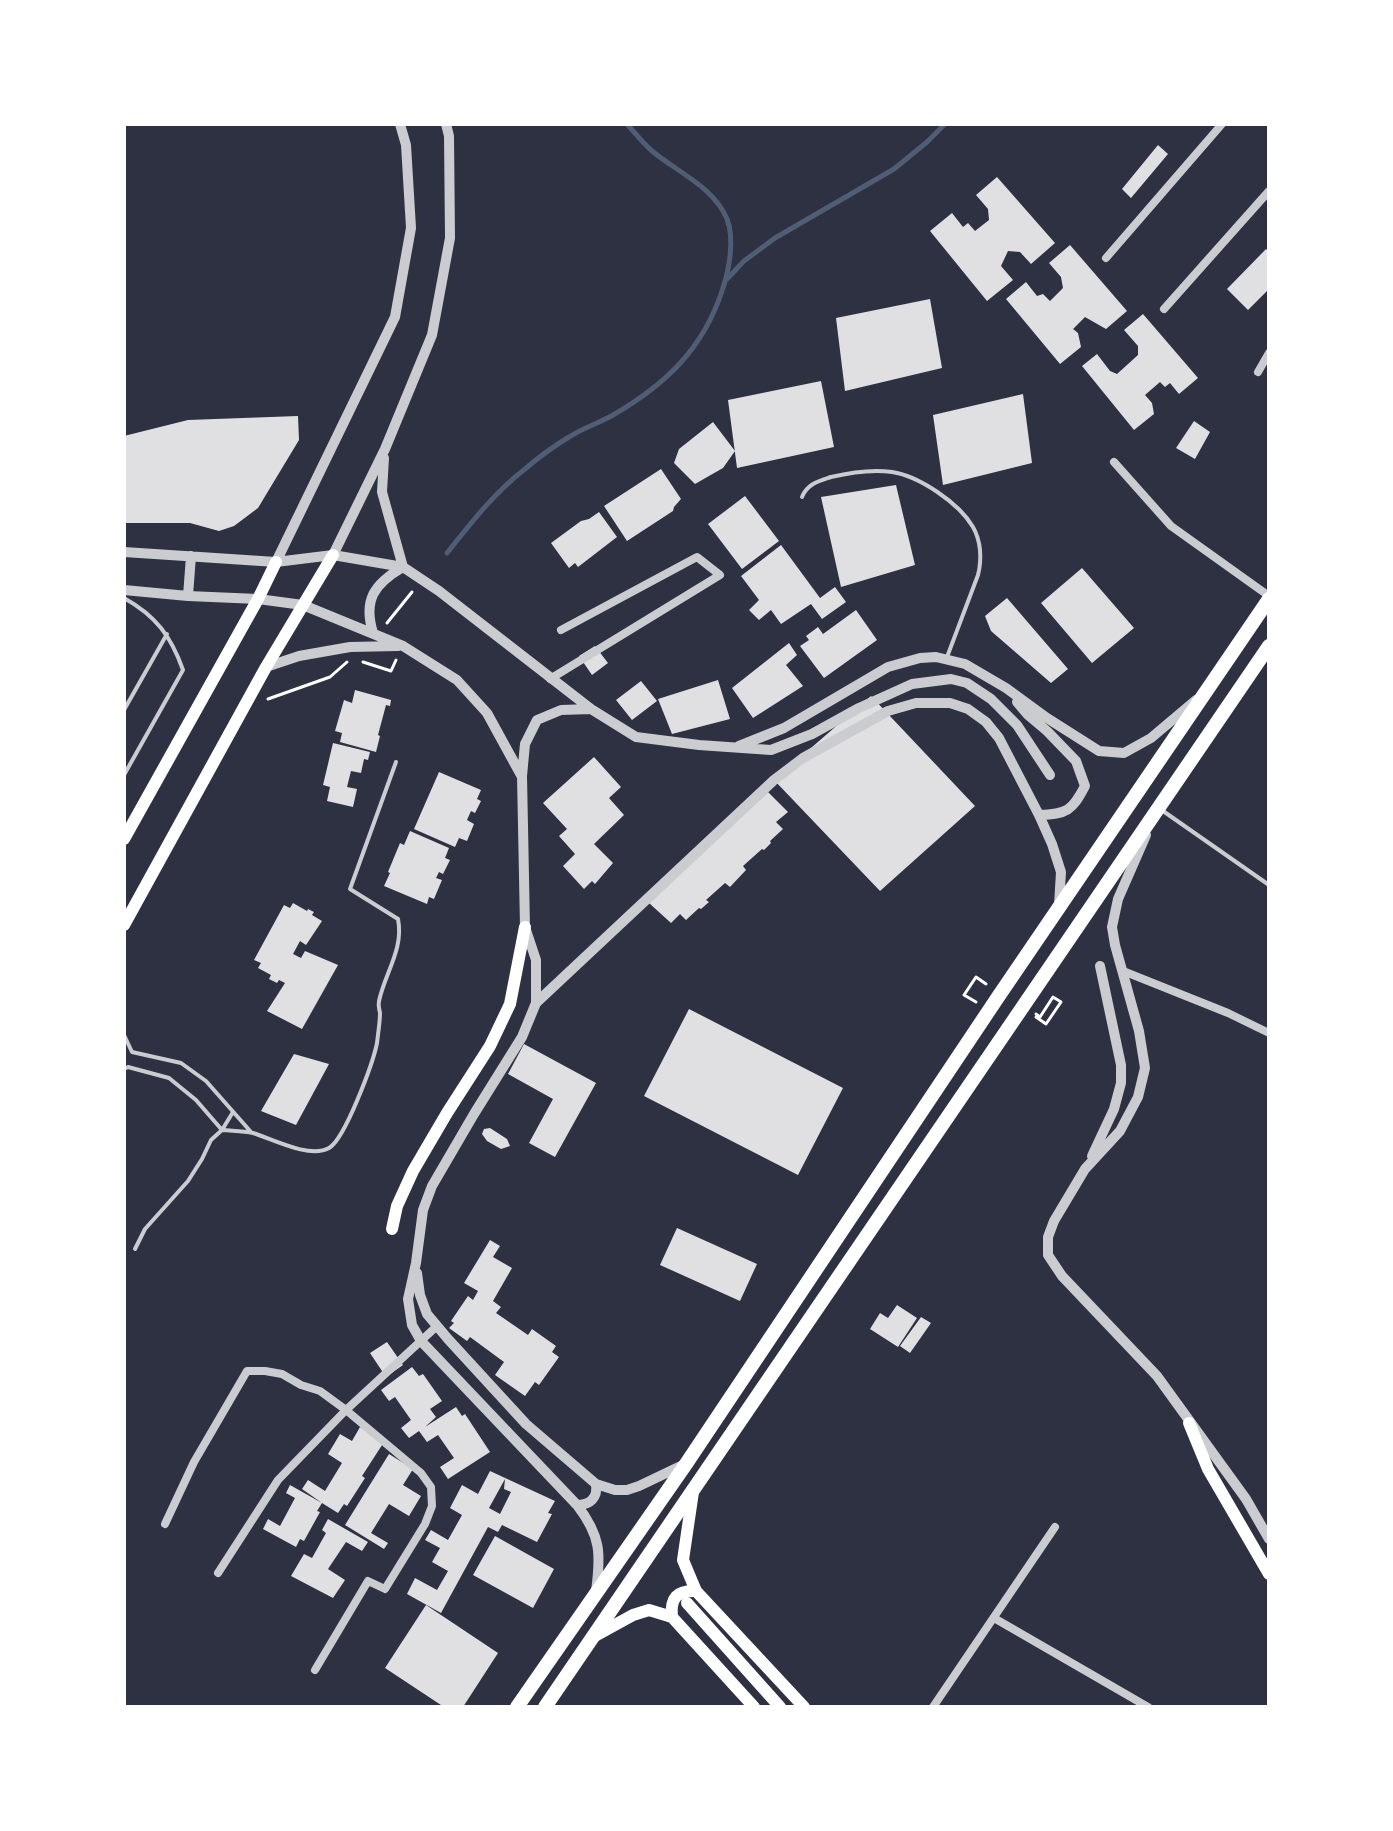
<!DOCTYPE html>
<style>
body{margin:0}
#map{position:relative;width:1393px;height:1831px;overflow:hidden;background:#2d3142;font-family:Jost,sans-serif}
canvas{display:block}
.frame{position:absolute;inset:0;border:126px solid #fff;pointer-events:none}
</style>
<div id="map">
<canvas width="1393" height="1831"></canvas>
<div class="frame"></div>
</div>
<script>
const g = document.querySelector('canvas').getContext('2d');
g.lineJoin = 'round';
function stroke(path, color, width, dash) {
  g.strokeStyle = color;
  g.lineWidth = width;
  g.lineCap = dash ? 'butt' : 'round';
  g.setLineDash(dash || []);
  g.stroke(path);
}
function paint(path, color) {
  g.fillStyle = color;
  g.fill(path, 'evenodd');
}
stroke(new Path2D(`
 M 727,279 L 744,261 L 775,238 L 894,169 L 927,142 L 945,124
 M 447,553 C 471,523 494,493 525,469 C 539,457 554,446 569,437 C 583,428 599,423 613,415 C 665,385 703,349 722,291 C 729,271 735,239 727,219 C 714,187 677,172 652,151 C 643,143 635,133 627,124`), '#4f5d75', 5);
paint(new Path2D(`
 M 1158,145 L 1168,154 L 1131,198 L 1122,189 Z
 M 997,177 L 1055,243 L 1031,264 L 1020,252 L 1008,251 L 1001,266 L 1013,280 L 987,301 L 930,231 L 952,213 L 963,227 L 968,223 L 975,231 L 989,220 L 988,209 L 976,195 Z
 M 1070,245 L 1127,311 L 1106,329 L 1085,317 L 1073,329 L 1078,333 L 1081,347 L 1060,364 L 1006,299 L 1026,282 L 1037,296 L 1043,294 L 1050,301 L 1063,288 L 1061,277 L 1049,263 Z
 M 1266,249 L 1269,252 L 1269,289 L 1248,310 L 1227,289 Z
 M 930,299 L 942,368 L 845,391 L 836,318 Z
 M 1143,314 L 1198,378 L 1179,394 L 1170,383 L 1165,387 L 1160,382 L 1145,395 L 1152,403 L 1154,414 L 1134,430 L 1082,366 L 1097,354 L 1110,371 L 1117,374 L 1138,355 L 1138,346 L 1124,330 Z
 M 821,381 L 834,447 L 737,468 L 728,400 Z
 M 1023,394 L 1032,463 L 943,485 L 933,415 Z
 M 298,416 L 299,440 L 258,508 L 234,526 L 219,531 L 190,523 L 124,523 L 124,436 L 188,420 Z
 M 1194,421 L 1210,432 L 1195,459 L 1176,448 Z
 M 713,422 L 735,451 L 723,468 L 695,484 L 674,463 L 679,449 Z
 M 661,469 L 681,499 L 674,507 L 673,511 L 627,541 L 604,506 Z
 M 896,485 L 915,565 L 841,587 L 821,497 Z
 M 745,496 L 779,541 L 742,569 L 708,524 Z
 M 599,512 L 617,537 L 578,567 L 575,563 L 569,568 L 551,543 L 581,521 L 589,519 Z
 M 781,545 L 820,598 L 835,587 L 846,602 L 822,619 L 811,604 L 781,624 L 771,610 L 759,620 L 749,610 L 759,600 L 741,576 Z
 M 1082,568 L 1134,628 L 1092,663 L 1041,603 Z
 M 1007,598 L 1068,669 L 1051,683 L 991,631 L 985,616 Z
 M 856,610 L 877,640 L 824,678 L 800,646 L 809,640 L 806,636 L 818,627 L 823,634 Z
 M 789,643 L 797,655 L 786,665 L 803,686 L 753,718 L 732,688 Z
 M 595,646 L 608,663 L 592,675 L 579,656 Z
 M 718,680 L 730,719 L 672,734 L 658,699 Z
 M 641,681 L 657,701 L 632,720 L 616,700 Z
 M 355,690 L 391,700 L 390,706 L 386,705 L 378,735 L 380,736 L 376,752 L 340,742 L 342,733 L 335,731 L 344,700 L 352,703 Z
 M 871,696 L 975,806 L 880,891 L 774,780 Z
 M 333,743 L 370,752 L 368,760 L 364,759 L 361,773 L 351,771 L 347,787 L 357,789 L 353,807 L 327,801 L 330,787 L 323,785 Z
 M 594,757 L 621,787 L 609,798 L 624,815 L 594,844 L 613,863 L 595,884 L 592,881 L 584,889 L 563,866 L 575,854 L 559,836 L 567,829 L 543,803 Z
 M 439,772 L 481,790 L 477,799 L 481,801 L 475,813 L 471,811 L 467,820 L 474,824 L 467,841 L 459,838 L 455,847 L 414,829 Z
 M 768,792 L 788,812 L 776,822 L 783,829 L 770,841 L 771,843 L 764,850 L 762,849 L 743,866 L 746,870 L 730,887 L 725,883 L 706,900 L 709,902 L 701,909 L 699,908 L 686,920 L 680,914 L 671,923 L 649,903 Z
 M 410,831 L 449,848 L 445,858 L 450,860 L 443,874 L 439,872 L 436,878 L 442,880 L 434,899 L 429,897 L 427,904 L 384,886 L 390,873 L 388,872 L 400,843 L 404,845 Z
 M 293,903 L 307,911 L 308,909 L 314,912 L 312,915 L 322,921 L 306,945 L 300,941 L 293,954 L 301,958 L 305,951 L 338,965 L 302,1029 L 267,1011 L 285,983 L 279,980 L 277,983 L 269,979 L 271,975 L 258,968 L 261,963 L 254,960 L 284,905 L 290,908 Z
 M 689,1009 L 843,1088 L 798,1175 L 644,1096 Z
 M 524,1044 L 596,1083 L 555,1157 L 529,1143 L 553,1099 L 508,1074 Z
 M 294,1054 L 329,1064 L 296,1125 L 261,1111 Z
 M 490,1128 L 507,1139 L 510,1146 L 501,1149 L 487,1141 L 482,1134 L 484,1129 Z
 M 677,1228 L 757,1264 L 740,1301 L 660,1265 Z
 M 490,1240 L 500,1246 L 493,1257 L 512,1268 L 493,1301 L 501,1307 L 496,1313 L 528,1335 L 532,1329 L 556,1346 L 552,1352 L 559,1357 L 539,1385 L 535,1382 L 525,1396 L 495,1375 L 504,1362 L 470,1337 L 467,1341 L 449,1328 L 454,1323 L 451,1321 L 468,1296 L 473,1300 L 478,1291 L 464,1283 Z
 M 897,1305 L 917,1318 L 898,1347 L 870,1329 L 880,1313 L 888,1318 Z
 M 921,1317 L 931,1323 L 910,1353 L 900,1346 Z
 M 387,1342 L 403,1365 L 386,1377 L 370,1353 Z
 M 412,1367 L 419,1376 L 423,1374 L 442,1401 L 430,1409 L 436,1417 L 425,1427 L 456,1407 L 462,1416 L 465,1414 L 490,1452 L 448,1479 L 440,1467 L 454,1458 L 438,1435 L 427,1442 L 419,1431 L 409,1438 L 401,1428 L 411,1420 L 395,1397 L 389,1401 L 381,1390 Z
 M 360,1427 L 384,1442 L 362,1476 L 365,1478 L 347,1506 L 344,1504 L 338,1513 L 322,1503 L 317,1511 L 320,1512 L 304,1541 L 300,1539 L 296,1547 L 263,1529 L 268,1519 L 280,1526 L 295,1498 L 286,1493 L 290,1485 L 322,1503 L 302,1489 L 308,1480 L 325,1491 L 342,1463 L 328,1454 L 340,1434 L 352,1441 Z
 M 389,1454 L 413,1469 L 403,1485 L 421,1496 L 409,1516 L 389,1504 L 371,1533 L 388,1543 L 384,1549 L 345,1525 Z
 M 490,1471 L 555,1501 L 548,1513 L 552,1514 L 537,1542 L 502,1525 L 498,1532 L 488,1527 L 441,1613 L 407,1594 L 415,1578 L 437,1590 L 448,1571 L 432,1562 L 440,1548 L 425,1540 L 431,1530 L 448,1540 L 462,1515 L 450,1508 L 462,1485 L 478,1494 ZM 505,1479 L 504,1489 L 511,1492 L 500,1514 L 489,1508 Z
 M 328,1519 L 368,1542 L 362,1551 L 346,1542 L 328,1569 L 345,1580 L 333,1598 L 291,1576 L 304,1554 L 312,1558 L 326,1533 L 322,1530 Z
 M 495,1536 L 554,1569 L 533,1608 L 473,1575 Z
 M 426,1605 L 498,1653 L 463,1707 L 444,1707 L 385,1668 Z`), '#e0e0e3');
stroke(new Path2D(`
 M 387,623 L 412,592
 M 363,662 L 391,671 L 396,660
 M 268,699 L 330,677 L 347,662
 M 976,1002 L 964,995 L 976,977 L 986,984
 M 1036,1017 L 1046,1024 L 1061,1002 L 1053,997 L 1040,1017 L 1036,1014`), '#fff', 3);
stroke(new Path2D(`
 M 802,497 C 807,484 819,481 831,477 C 852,472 871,469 892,472 C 919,476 959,503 973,527 C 981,541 982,559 978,575 L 947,657
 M 124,598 C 156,616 171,636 183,670 L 124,775
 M 124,710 L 167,634
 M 1163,811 L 1269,885
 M 124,1035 L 132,1052 L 181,1063 L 206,1081 L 251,1132
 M 124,1069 L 128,1067 L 169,1078 L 196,1100 L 222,1130 C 232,1131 243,1131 253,1133 C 272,1139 310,1159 329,1148 C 345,1139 373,1063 377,1043 C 378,1034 380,1022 380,1013 C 379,1007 378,1007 379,1001 C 385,973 404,949 398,919 L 350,889 L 396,762
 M 135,1249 L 145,1229 L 188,1181 L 202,1159 L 211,1140 L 222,1130 L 233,1112`), '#caccd0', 4);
stroke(new Path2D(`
 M 1106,258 L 1222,124
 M 1164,309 L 1269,191
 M 1258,372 L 1269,353
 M 1114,462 L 1171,526 L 1269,596
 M 550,679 L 720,575 L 697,557 L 561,630
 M 1123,971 L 1228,1013 L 1269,1033
 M 165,1524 L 194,1462 L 247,1371 L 265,1371 L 282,1374 L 301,1385 L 320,1391 L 346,1410 L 421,1473 L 431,1487 L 432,1506 L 425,1524 L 385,1589 L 368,1581 L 315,1670
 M 218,1573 L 278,1480 L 346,1410 L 437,1326
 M 994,1618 L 1148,1707
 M 933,1707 L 1055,1527`), '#caccd0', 8);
stroke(new Path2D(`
 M 124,552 L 276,562 L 333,555 L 403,567 L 439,591 L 591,709 L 636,737 L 699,745 L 771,750 L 812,734 L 859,708 L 912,684 L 951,679 L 967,683 L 991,699 L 1017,725 L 1050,775
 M 333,555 L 385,449 L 432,335 L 450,238 L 449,136 L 446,124
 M 276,562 L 395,317 L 411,228 L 406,145 L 400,124
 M 124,590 L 188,596 L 258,599 L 303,605 L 403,646 L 457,680 L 487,713 L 521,775
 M 188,596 L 191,556
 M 373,633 C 363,600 374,584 403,567 L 382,492 L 384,458
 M 266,667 L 299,656 L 350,647 L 398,646
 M 1017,702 L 1028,715 L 1047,731 L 1076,761 L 1085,786 C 1072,811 1067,814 1039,815
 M 591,709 L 561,710 L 537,720 L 525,744 L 522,776 L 525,927 L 536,960 L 536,1003 L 522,1037 L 474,1114 L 432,1186 L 423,1210 L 416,1263 L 408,1299 L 412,1325 L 421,1341 L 577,1505 C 601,1536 601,1554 596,1591
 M 739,746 L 784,728 L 888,667 L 920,658 L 936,657 L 965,664 L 1006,688 L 1047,718 L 1099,751 L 1124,753 L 1151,738 L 1196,700
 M 1146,835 L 1118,899 L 1112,927 L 1115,945 L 1139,1031 L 1145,1068 L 1138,1097 L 1120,1131 L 1085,1169 L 1054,1221 L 1048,1237 L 1048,1255 L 1062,1276 L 1157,1376 L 1246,1499 L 1269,1539
 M 536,1003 L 774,780 L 803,758 L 888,711 L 916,703 L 950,703 L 968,709 L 986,722 L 999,738 L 1039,815 L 1052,844 L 1061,872 L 1059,905
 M 1092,1156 L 1114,1109 L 1121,1083 L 1121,1065 L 1100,966
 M 417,1273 L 420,1295 L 427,1314 L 448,1339 L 526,1424 L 596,1484 L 615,1490 L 627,1490 L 639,1486 L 683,1465
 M 577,1505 C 590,1505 598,1498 596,1484`), '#caccd0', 10);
stroke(new Path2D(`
 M 124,839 L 258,599 L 276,562
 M 124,925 L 266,667 L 333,555
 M 392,1229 L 397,1206 L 413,1171 L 447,1113 L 490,1046 L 510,1004 L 525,927
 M 1189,1423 L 1208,1469 L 1269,1574
 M 693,1492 L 683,1560 L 696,1591 L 804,1707
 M 687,1603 L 780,1707
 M 672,1617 C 670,1598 677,1590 696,1591
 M 593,1637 L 633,1615 L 649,1610 L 672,1617 L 754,1707`), '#fff', 12);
stroke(new Path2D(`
 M 517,1707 L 686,1464 L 998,997 L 1269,599
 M 545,1707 L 1269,646`), '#fff', 14);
</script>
